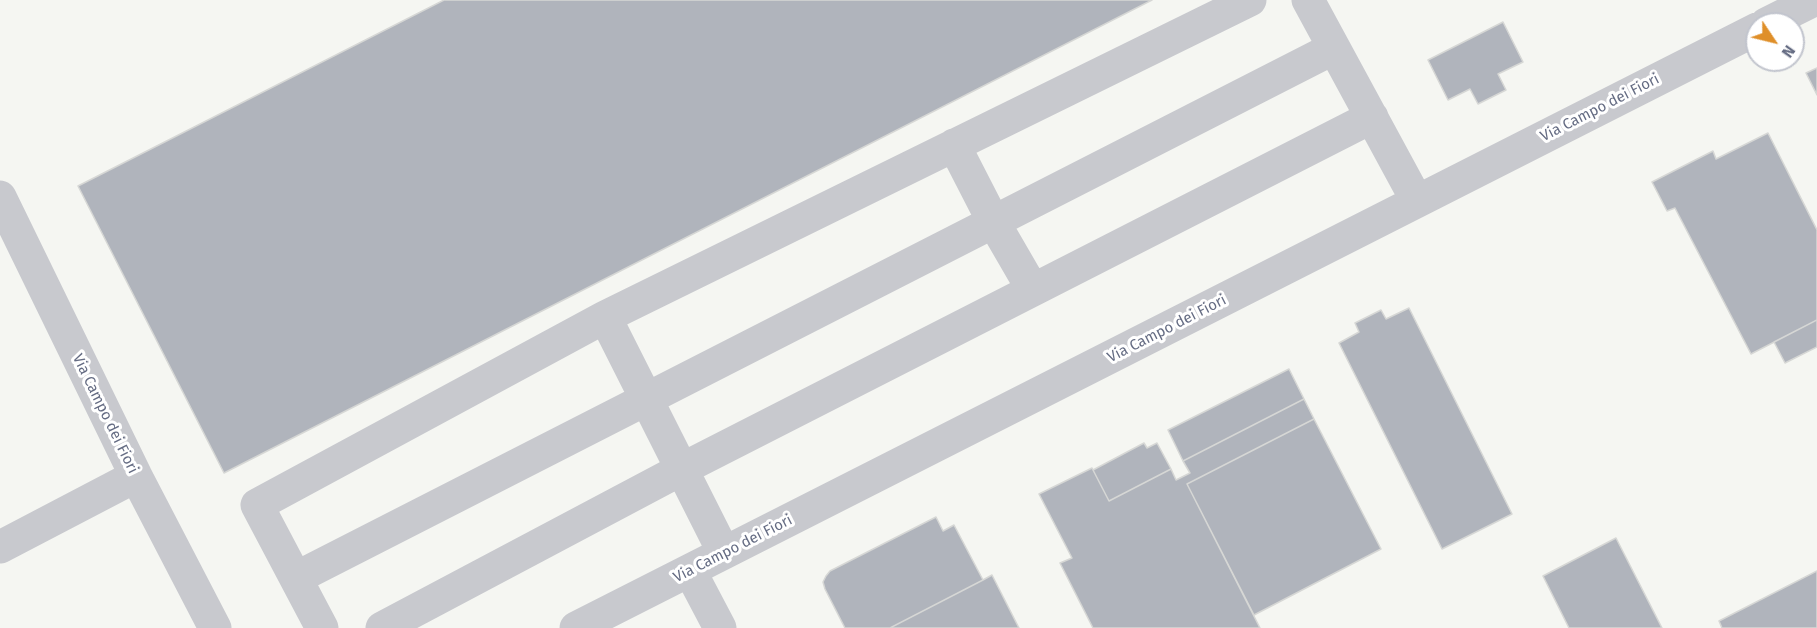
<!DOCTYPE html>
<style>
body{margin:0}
#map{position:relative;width:1817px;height:628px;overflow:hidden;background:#f5f6f2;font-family:"Fira Sans",sans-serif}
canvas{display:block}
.north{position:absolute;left:1745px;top:12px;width:60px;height:60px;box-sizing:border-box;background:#fff;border:2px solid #c1c4cd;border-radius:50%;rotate:125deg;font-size:16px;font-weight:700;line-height:24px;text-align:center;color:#656c83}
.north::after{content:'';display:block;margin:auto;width:21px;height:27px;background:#df8f29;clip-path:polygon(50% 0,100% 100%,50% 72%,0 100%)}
</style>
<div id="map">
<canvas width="1817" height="628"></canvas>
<div class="north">N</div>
</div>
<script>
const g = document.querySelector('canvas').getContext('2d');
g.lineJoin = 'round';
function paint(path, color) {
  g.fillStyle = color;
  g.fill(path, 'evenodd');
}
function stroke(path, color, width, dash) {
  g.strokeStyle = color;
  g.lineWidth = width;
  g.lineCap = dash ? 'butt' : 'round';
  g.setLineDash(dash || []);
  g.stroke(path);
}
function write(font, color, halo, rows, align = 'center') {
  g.font = font + ' "Fira Sans",sans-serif';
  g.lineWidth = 6;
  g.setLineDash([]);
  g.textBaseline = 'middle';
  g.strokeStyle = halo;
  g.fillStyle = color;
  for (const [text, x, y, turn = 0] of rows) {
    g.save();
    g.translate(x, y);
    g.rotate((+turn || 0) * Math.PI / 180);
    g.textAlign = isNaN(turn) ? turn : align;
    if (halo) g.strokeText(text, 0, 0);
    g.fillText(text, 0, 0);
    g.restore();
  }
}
const building = new Path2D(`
 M 444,0 L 1152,0 L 224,473 L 78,186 Z
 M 1503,22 L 1523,62 L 1498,74 L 1506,90 L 1478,104 L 1470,89 L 1448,100 L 1428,60 Z
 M 1817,68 L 1817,95 L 1806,73 Z
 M 1768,133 L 1817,230 L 1817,320 L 1751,354 L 1675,208 L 1667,211 L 1652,182 L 1713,151 L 1716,159 Z
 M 1409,308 L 1512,514 L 1442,549 L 1339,343 L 1359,332 L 1355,323 L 1381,310 L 1386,319 Z
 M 1817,320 L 1817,347 L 1785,363 L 1774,342 Z
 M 1289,369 L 1304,399 L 1183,461 L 1168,430 Z
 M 1304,399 L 1314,419 L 1187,484 L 1260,628 L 1093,628 L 1060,563 L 1072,558 L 1039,494 L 1092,468 L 1109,501 L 1171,469 L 1176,480 L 1190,473 L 1183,461 Z
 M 1314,419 L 1381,549 L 1254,615 L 1187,484 Z
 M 1144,443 L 1147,448 L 1157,443 L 1171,469 L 1109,501 L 1093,470 Z
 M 936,517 L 943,531 L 954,525 L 983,580 L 890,628 L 845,628 L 825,589 L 823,582 L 826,576 L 830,571 Z
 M 1616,538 L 1662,628 L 1569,628 L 1543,576 Z
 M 1817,571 L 1817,628 L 1722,628 L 1719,621 Z
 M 992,575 L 1019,628 L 890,628 L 983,580 Z`);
paint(building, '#b0b4bc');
stroke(building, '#d6d7d5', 1.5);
stroke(new Path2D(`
 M 1308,0 L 1417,201
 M 1766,24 L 1814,0
 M 954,145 L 993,221 L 1033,290
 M 0,197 L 136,476 L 215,628
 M 605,317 L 1250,0
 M 0,547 L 136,476
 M 690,571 L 720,628
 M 296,578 L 1334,48
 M 322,628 L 257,505 L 605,317 L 724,553
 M 382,628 L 682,469 L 1372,117
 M 576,628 L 1757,29`), '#c8c9ce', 33);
write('15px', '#656c83', '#fff', [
 ["Via Campo dei Fiori",1600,108,-27],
 ["Via Campo dei Fiori",1167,329,-27],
 ["Via Campo dei Fiori",105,414,64],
 ["Via Campo dei Fiori",733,549,-27]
]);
</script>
